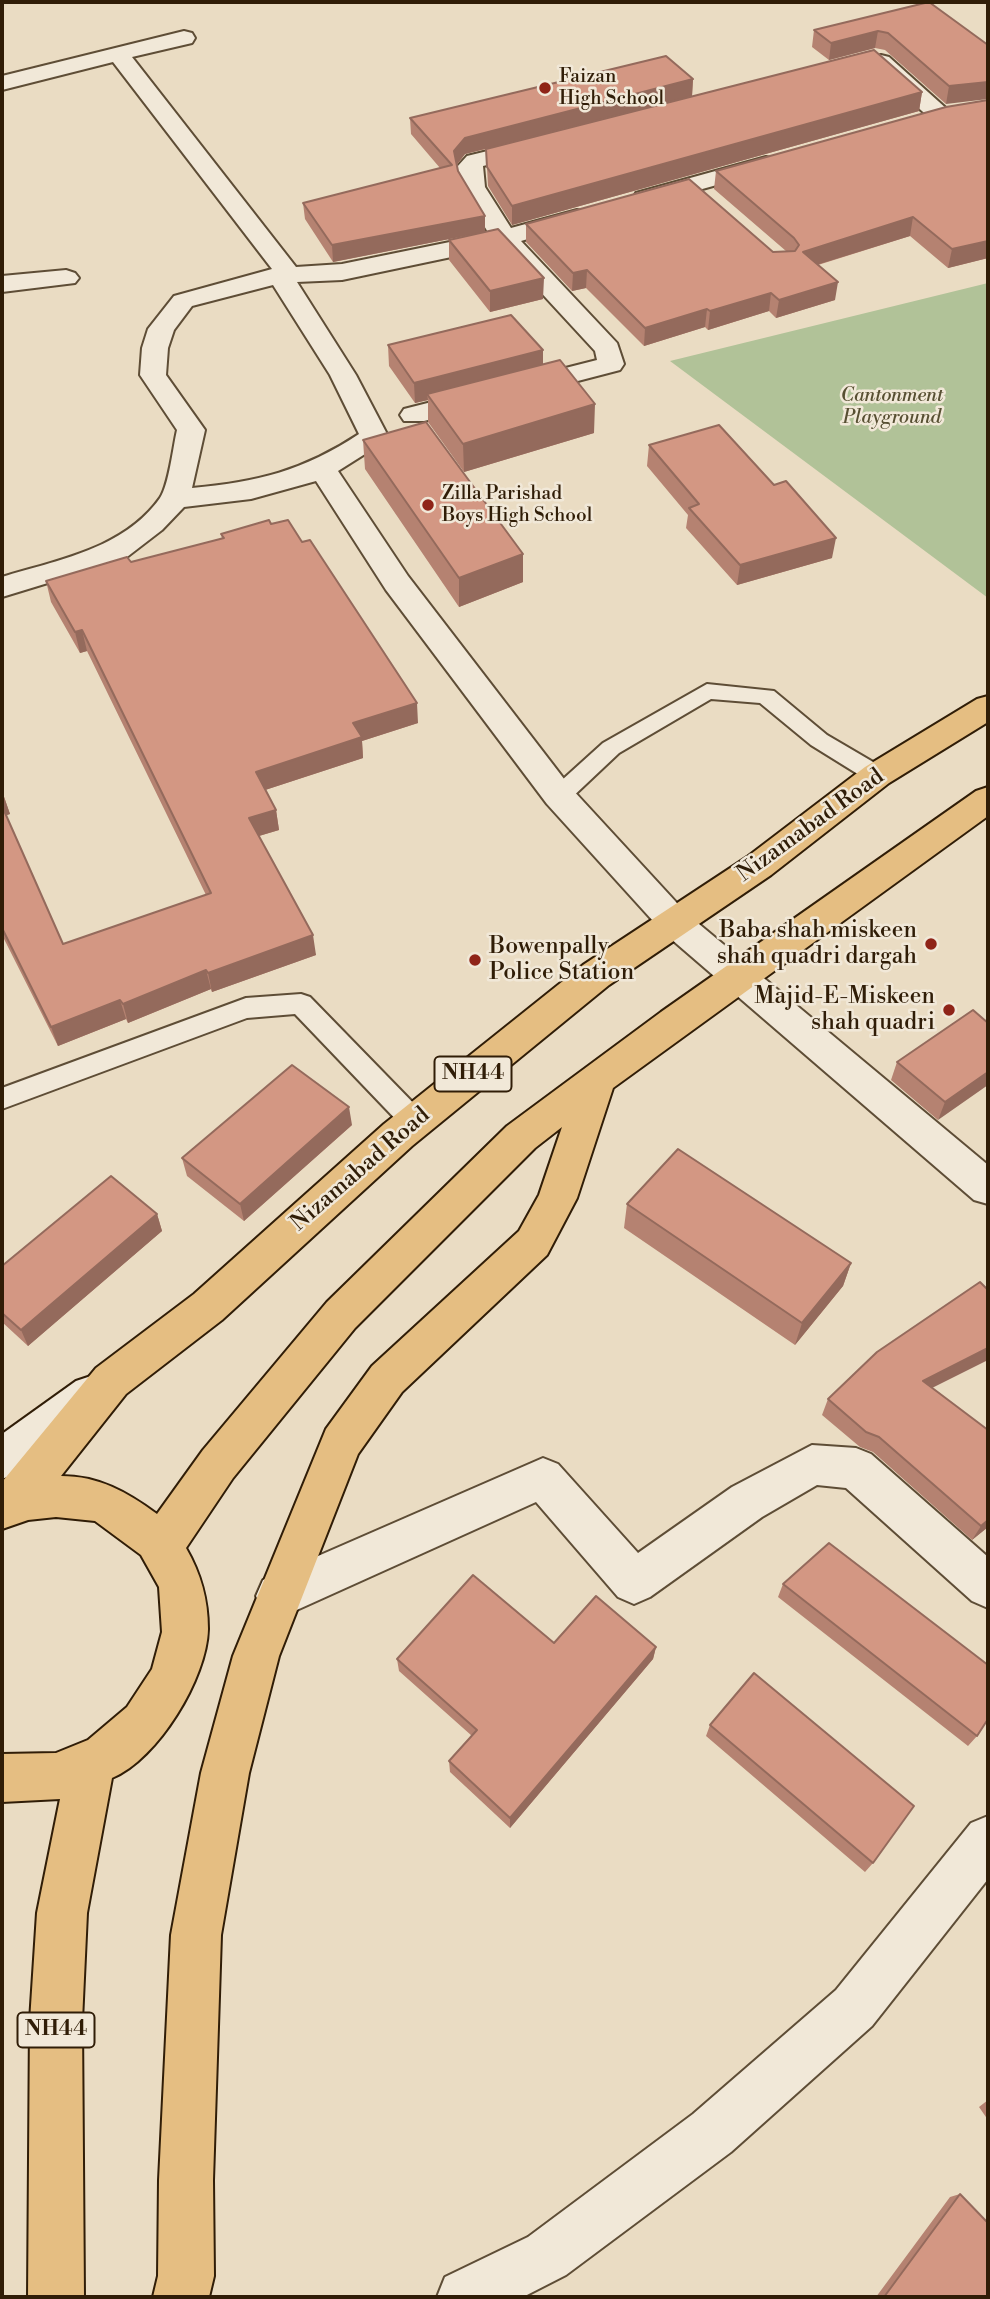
<!DOCTYPE html>
<style>
body{margin:0}
#map{position:relative;width:990px;height:2299px;overflow:hidden;background:#eadcc3;font-family:"Libre Bodoni",serif}
canvas{display:block}
.frame{position:absolute;inset:0;border:4px solid #301d07;pointer-events:none}
</style>
<div id="map">
<canvas width="990" height="2299"></canvas>
<div class="frame"></div>
</div>
<script>
const g = document.querySelector('canvas').getContext('2d');
g.lineJoin = 'round';
function paint(path, color) {
  g.fillStyle = color;
  g.fill(path, 'evenodd');
}
function stroke(path, color, width, dash) {
  g.strokeStyle = color;
  g.lineWidth = width;
  g.lineCap = dash ? 'butt' : 'round';
  g.setLineDash(dash || []);
  g.stroke(path);
}
function write(font, color, halo, rows, align = 'center') {
  g.font = font + ' "Libre Bodoni",serif';
  g.lineWidth = 5;
  g.setLineDash([]);
  g.textBaseline = 'middle';
  g.strokeStyle = halo;
  g.fillStyle = color;
  for (const [text, x, y, turn = 0] of rows) {
    g.save();
    g.translate(x, y);
    g.rotate((+turn || 0) * Math.PI / 180);
    g.textAlign = isNaN(turn) ? turn : align;
    if (halo) g.strokeText(text, 0, 0);
    g.fillText(text, 0, 0);
    g.restore();
  }
}
paint(new Path2D(`
 M 988,283 L 988,598 L 670,361 Z`), '#b1c298');
const lane = new Path2D(`
 M 707,684 L 774,691 L 827,735 L 885,769 L 888,775 L 885,781 L 869,781 L 811,745 L 760,703 L 711,699 L 619,753 L 567,802 L 551,802 L 548,796 L 551,790 L 603,743 Z
 M 301,994 L 310,997 L 423,1113 L 427,1121 L 423,1129 L 414,1132 L 405,1129 L 295,1014 L 247,1018 L 2,1109 L 2,1088 L 246,998 Z`);
const street = new Path2D(`
 M 184,31 L 192,33 L 195,38 L 192,43 L 132,57 L 296,267 L 342,264 L 489,234 L 461,187 L 457,167 L 467,156 L 537,139 L 545,141 L 549,146 L 545,151 L 483,166 L 485,187 L 511,228 L 577,210 L 586,212 L 589,217 L 586,222 L 521,241 L 617,343 L 624,364 L 620,370 L 424,421 L 404,421 L 400,415 L 404,409 L 597,360 L 595,351 L 499,247 L 342,280 L 297,282 L 356,375 L 388,436 L 384,442 L 338,471 L 408,576 L 571,788 L 687,914 L 988,1165 L 988,1204 L 974,1200 L 663,932 L 547,804 L 386,590 L 316,481 L 251,499 L 184,507 L 162,530 L 123,560 L 2,597 L 2,577 C 57,560 124,549 160,498 C 169,485 173,447 177,430 L 140,375 L 142,348 L 148,329 L 174,296 L 272,269 L 113,62 L 2,90 L 2,76 ZM 273,285 L 330,375 L 359,434 C 303,471 257,482 192,488 L 205,430 L 166,375 L 168,348 L 174,330 L 192,306 Z
 M 881,55 L 889,57 L 948,110 L 952,115 L 948,120 L 932,120 L 873,67 L 870,62 L 873,57 Z
 M 766,157 L 774,159 L 778,164 L 774,169 L 645,205 L 636,203 L 633,198 L 636,193 Z
 M 66,270 L 75,273 L 79,278 L 75,283 L 2,292 L 2,276 Z
 M 812,1445 L 856,1448 L 871,1454 L 988,1557 L 988,1608 L 972,1601 L 846,1488 L 817,1485 L 762,1517 L 650,1597 L 634,1604 L 618,1597 L 536,1502 L 279,1618 L 263,1612 L 256,1596 L 263,1580 L 543,1458 L 558,1464 L 638,1553 L 732,1487 Z
 M 988,1816 L 988,1879 L 872,2026 L 731,2152 L 566,2275 L 523,2297 L 437,2297 L 445,2277 L 528,2237 L 693,2114 L 836,1990 L 971,1823 Z`);
const secondary = new Path2D(`
 M 91,1376 L 106,1381 L 112,1395 L 106,1409 L 17,1473 L 2,1479 L 2,1434 L 76,1381 Z`);
const highway = new Path2D(`
 M 988,696 L 988,722 L 889,783 L 771,875 L 609,985 L 412,1146 L 222,1320 L 126,1394 L 61,1476 C 99,1476 127,1492 157,1514 L 203,1450 L 327,1302 L 507,1126 L 661,1012 L 976,791 L 988,787 L 988,816 L 613,1088 L 577,1198 L 547,1255 L 402,1392 L 358,1454 L 279,1656 L 249,1773 L 221,1935 L 213,2180 L 214,2276 L 209,2297 L 153,2297 L 158,2276 L 159,2180 L 171,1935 L 201,1773 L 233,1656 L 326,1429 L 372,1366 L 519,1231 L 539,1195 L 562,1127 L 535,1148 L 355,1328 L 233,1478 L 186,1548 C 201,1574 208,1599 208,1629 C 207,1678 158,1759 112,1778 L 87,1913 L 82,2021 L 84,2297 L 28,2297 L 30,2021 L 37,1913 L 60,1799 L 2,1802 L 2,1754 L 56,1753 L 88,1740 L 127,1707 L 152,1669 L 162,1632 L 159,1587 L 141,1555 L 95,1521 L 56,1517 L 28,1520 L 2,1529 L 2,1482 L 96,1368 L 194,1294 L 384,1124 L 583,965 L 747,857 L 865,767 L 977,699 Z`);
stroke(lane, '#5e4d36', 4);
stroke(street, '#5e4d36', 4);
stroke(secondary, '#301d07', 4);
stroke(highway, '#301d07', 4);
paint(lane, '#f1e8d8');
paint(street, '#f1e8d8');
paint(secondary, '#f1e8d8');
paint(highway, '#e5be82');
paint(new Path2D(`
 M 929,2 L 988,45 L 946,104 L 885,50 L 875,48 L 829,60 L 812,47 L 814,30 Z
 M 693,79 L 692,96 L 499,145 L 922,92 L 919,111 L 512,225 L 488,186 L 486,149 L 465,154 L 457,165 L 458,171 L 485,216 L 485,232 L 543,299 L 490,312 L 449,260 L 449,240 L 484,232 L 333,262 L 305,219 L 303,203 L 440,168 L 411,134 L 410,118 Z
 M 988,100 L 988,258 L 948,268 L 910,236 L 818,265 L 835,300 L 776,318 L 769,311 L 708,330 L 705,327 L 644,346 L 586,288 L 572,291 L 526,242 L 526,224 L 773,252 L 786,251 L 714,189 L 716,171 Z
 M 388,345 L 543,364 L 594,433 L 464,472 L 428,422 L 428,400 L 415,403 L 389,366 Z
 M 363,440 L 523,554 L 523,582 L 459,607 L 365,469 Z
 M 649,445 L 832,558 L 737,585 L 686,528 L 688,515 L 647,466 Z
 M 271,524 L 418,723 L 362,741 L 363,758 L 265,790 L 276,810 L 279,830 L 259,836 L 316,955 L 212,992 L 211,989 L 128,1023 L 126,1019 L 58,1046 L 3,937 L 2,937 L 2,791 L 10,814 L 6,815 L 63,944 L 206,895 L 87,651 L 80,653 L 51,602 L 46,581 L 131,562 L 222,539 L 221,534 Z
 M 988,1023 L 938,1120 L 891,1080 L 897,1062 Z
 M 352,1125 L 244,1221 L 187,1176 L 182,1158 Z
 M 627,1204 L 851,1263 L 843,1286 L 795,1345 L 624,1228 Z
 M 157,1214 L 162,1231 L 28,1346 L 2,1322 L 2,1266 Z
 M 933,1388 L 988,1430 L 988,1527 L 972,1540 L 873,1452 L 860,1447 L 822,1415 L 828,1399 Z
 M 783,1584 L 977,1736 L 968,1746 L 778,1597 Z
 M 554,1643 L 656,1647 L 653,1659 L 510,1828 L 450,1772 L 449,1761 L 472,1736 L 399,1671 L 397,1659 Z
 M 710,1725 L 873,1863 L 865,1872 L 706,1736 Z
 M 988,2100 L 988,2120 L 979,2107 Z
 M 960,2194 L 988,2297 L 876,2297 L 950,2197 Z`), '#b58271');
paint(new Path2D(`
 M 878,31 L 875,48 L 829,60 L 831,43 Z
 M 693,79 L 692,96 L 465,154 L 454,168 L 454,151 L 465,138 Z
 M 988,82 L 988,99 L 946,104 L 949,86 Z
 M 922,92 L 919,111 L 512,225 L 512,206 Z
 M 485,216 L 485,232 L 333,262 L 332,245 Z
 M 913,217 L 910,236 L 800,270 L 803,252 Z
 M 988,241 L 988,258 L 948,268 L 952,249 Z
 M 587,270 L 586,288 L 572,291 L 573,273 Z
 M 544,278 L 543,299 L 490,312 L 490,291 Z
 M 838,282 L 835,300 L 776,318 L 779,300 Z
 M 771,293 L 769,311 L 708,330 L 710,311 Z
 M 707,309 L 705,327 L 644,346 L 645,328 Z
 M 543,350 L 543,371 L 427,394 L 428,400 L 415,403 L 414,383 Z
 M 595,404 L 594,433 L 464,472 L 463,444 Z
 M 836,538 L 832,558 L 737,585 L 740,565 Z
 M 523,554 L 523,582 L 459,607 L 459,578 Z
 M 82,630 L 87,651 L 80,653 L 75,632 Z
 M 417,703 L 418,723 L 362,741 L 363,758 L 259,792 L 256,772 L 353,723 Z
 M 3,794 L 10,814 L 4,816 L 2,809 L 2,795 Z
 M 276,810 L 279,830 L 252,838 L 249,818 Z
 M 313,935 L 316,955 L 212,992 L 208,973 Z
 M 206,970 L 211,989 L 128,1023 L 123,1004 Z
 M 120,1000 L 126,1019 L 58,1046 L 51,1027 Z
 M 988,1072 L 988,1085 L 938,1120 L 945,1102 Z
 M 349,1107 L 352,1125 L 244,1221 L 240,1204 Z
 M 157,1214 L 162,1231 L 28,1346 L 21,1330 Z
 M 851,1263 L 843,1286 L 795,1345 L 802,1323 Z
 M 988,1348 L 988,1360 L 916,1396 L 923,1381 Z
 M 988,1520 L 988,1527 L 972,1540 L 981,1526 Z
 M 656,1647 L 653,1659 L 510,1828 L 510,1818 Z`), '#946a5c');
const building = new Path2D(`
 M 929,2 L 988,45 L 988,82 L 949,86 L 888,33 L 878,31 L 831,43 L 814,30 Z
 M 874,50 L 922,92 L 512,206 L 487,167 L 486,149 Z
 M 666,56 L 693,79 L 465,138 L 454,151 L 458,171 L 485,216 L 332,245 L 303,203 L 452,165 L 410,118 Z
 M 988,100 L 988,241 L 952,249 L 913,217 L 803,252 L 838,282 L 779,300 L 771,293 L 710,311 L 707,309 L 645,328 L 587,270 L 573,273 L 526,224 L 689,179 L 773,252 L 795,251 L 799,245 L 794,238 L 716,171 L 946,107 Z
 M 498,229 L 544,278 L 490,291 L 449,240 Z
 M 511,315 L 543,350 L 414,383 L 388,345 Z
 M 560,360 L 595,404 L 463,444 L 427,394 Z
 M 426,422 L 523,554 L 459,578 L 363,440 Z
 M 719,425 L 774,485 L 786,481 L 836,538 L 740,565 L 689,508 L 699,504 L 649,445 Z
 M 269,520 L 271,524 L 288,520 L 302,542 L 310,540 L 417,703 L 353,723 L 362,737 L 256,772 L 276,810 L 249,818 L 313,935 L 208,973 L 206,970 L 123,1004 L 120,1000 L 51,1027 L 2,928 L 2,806 L 63,944 L 211,893 L 82,630 L 75,632 L 46,581 L 127,557 L 131,562 L 224,538 L 221,534 Z
 M 973,1010 L 988,1023 L 988,1072 L 945,1102 L 897,1062 Z
 M 292,1065 L 349,1107 L 240,1204 L 182,1158 Z
 M 678,1149 L 851,1263 L 802,1323 L 627,1204 Z
 M 111,1176 L 157,1214 L 21,1330 L 2,1313 L 2,1266 Z
 M 980,1282 L 988,1290 L 988,1348 L 923,1381 L 988,1430 L 988,1520 L 981,1526 L 879,1437 L 866,1432 L 828,1399 L 877,1352 Z
 M 829,1543 L 988,1665 L 988,1719 L 977,1736 L 783,1584 Z
 M 473,1575 L 554,1643 L 596,1596 L 656,1647 L 510,1818 L 449,1761 L 477,1730 L 397,1659 Z
 M 754,1673 L 914,1806 L 873,1863 L 710,1725 Z
 M 960,2194 L 988,2223 L 988,2297 L 884,2297 Z`);
paint(building, '#d39783');
stroke(building, '#946a5c', 2);
for (const [x, y, r, color] of [
 [545,88,7,"#8f2418"],
 [428,505,7,"#8f2418"],
 [931,944,7,"#8f2418"],
 [475,960,7,"#8f2418"],
 [949,1010,7,"#8f2418"]
]) {
  const dot = new Path2D();
  dot.arc(x, y, r, 0, 2 * Math.PI);
  g.fillStyle = color;
  g.fill(dot);
  stroke(dot, '#f1e8d8', 2.5);
}
write('19px', '#301d07', '#f1e8d8', [
 ["Faizan",559,77],
 ["High School",559,99],
 ["Zilla Parishad",442,494],
 ["Boys High School",442,516]
], 'left');
write('italic 19px', '#574f32', '#f1e8d8', [
 ["Cantonment",892,396],
 ["Playground",892,418]
]);
for (const [x, y, w] of [
 [473,1074,77],
 [56,2030,77]
]) {
  const box = new Path2D();
  box.roundRect(x - w / 2, y - 17.5, w, 35, 5);
  g.fillStyle = '#f1e8d8';
  g.fill(box);
  stroke(box, '#301d07', 2);
}
write('bold 21px', '#301d07', null, [
 ["NH44",473,1074],
 ["NH44",56,2030]
]);
write('23px', '#301d07', '#f1e8d8', [
 ["Nizamabad Road",811,826,-36],
 ["Nizamabad Road",361,1170,-41]
]);
write('23px', '#301d07', '#f1e8d8', [
 ["Baba shah miskeen",917,931],
 ["shah quadri dargah",917,957],
 ["Bowenpally",489,947,"left"],
 ["Police Station",489,973,"left"],
 ["Majid-E-Miskeen",935,997],
 ["shah quadri",935,1023]
], 'right');
</script>
